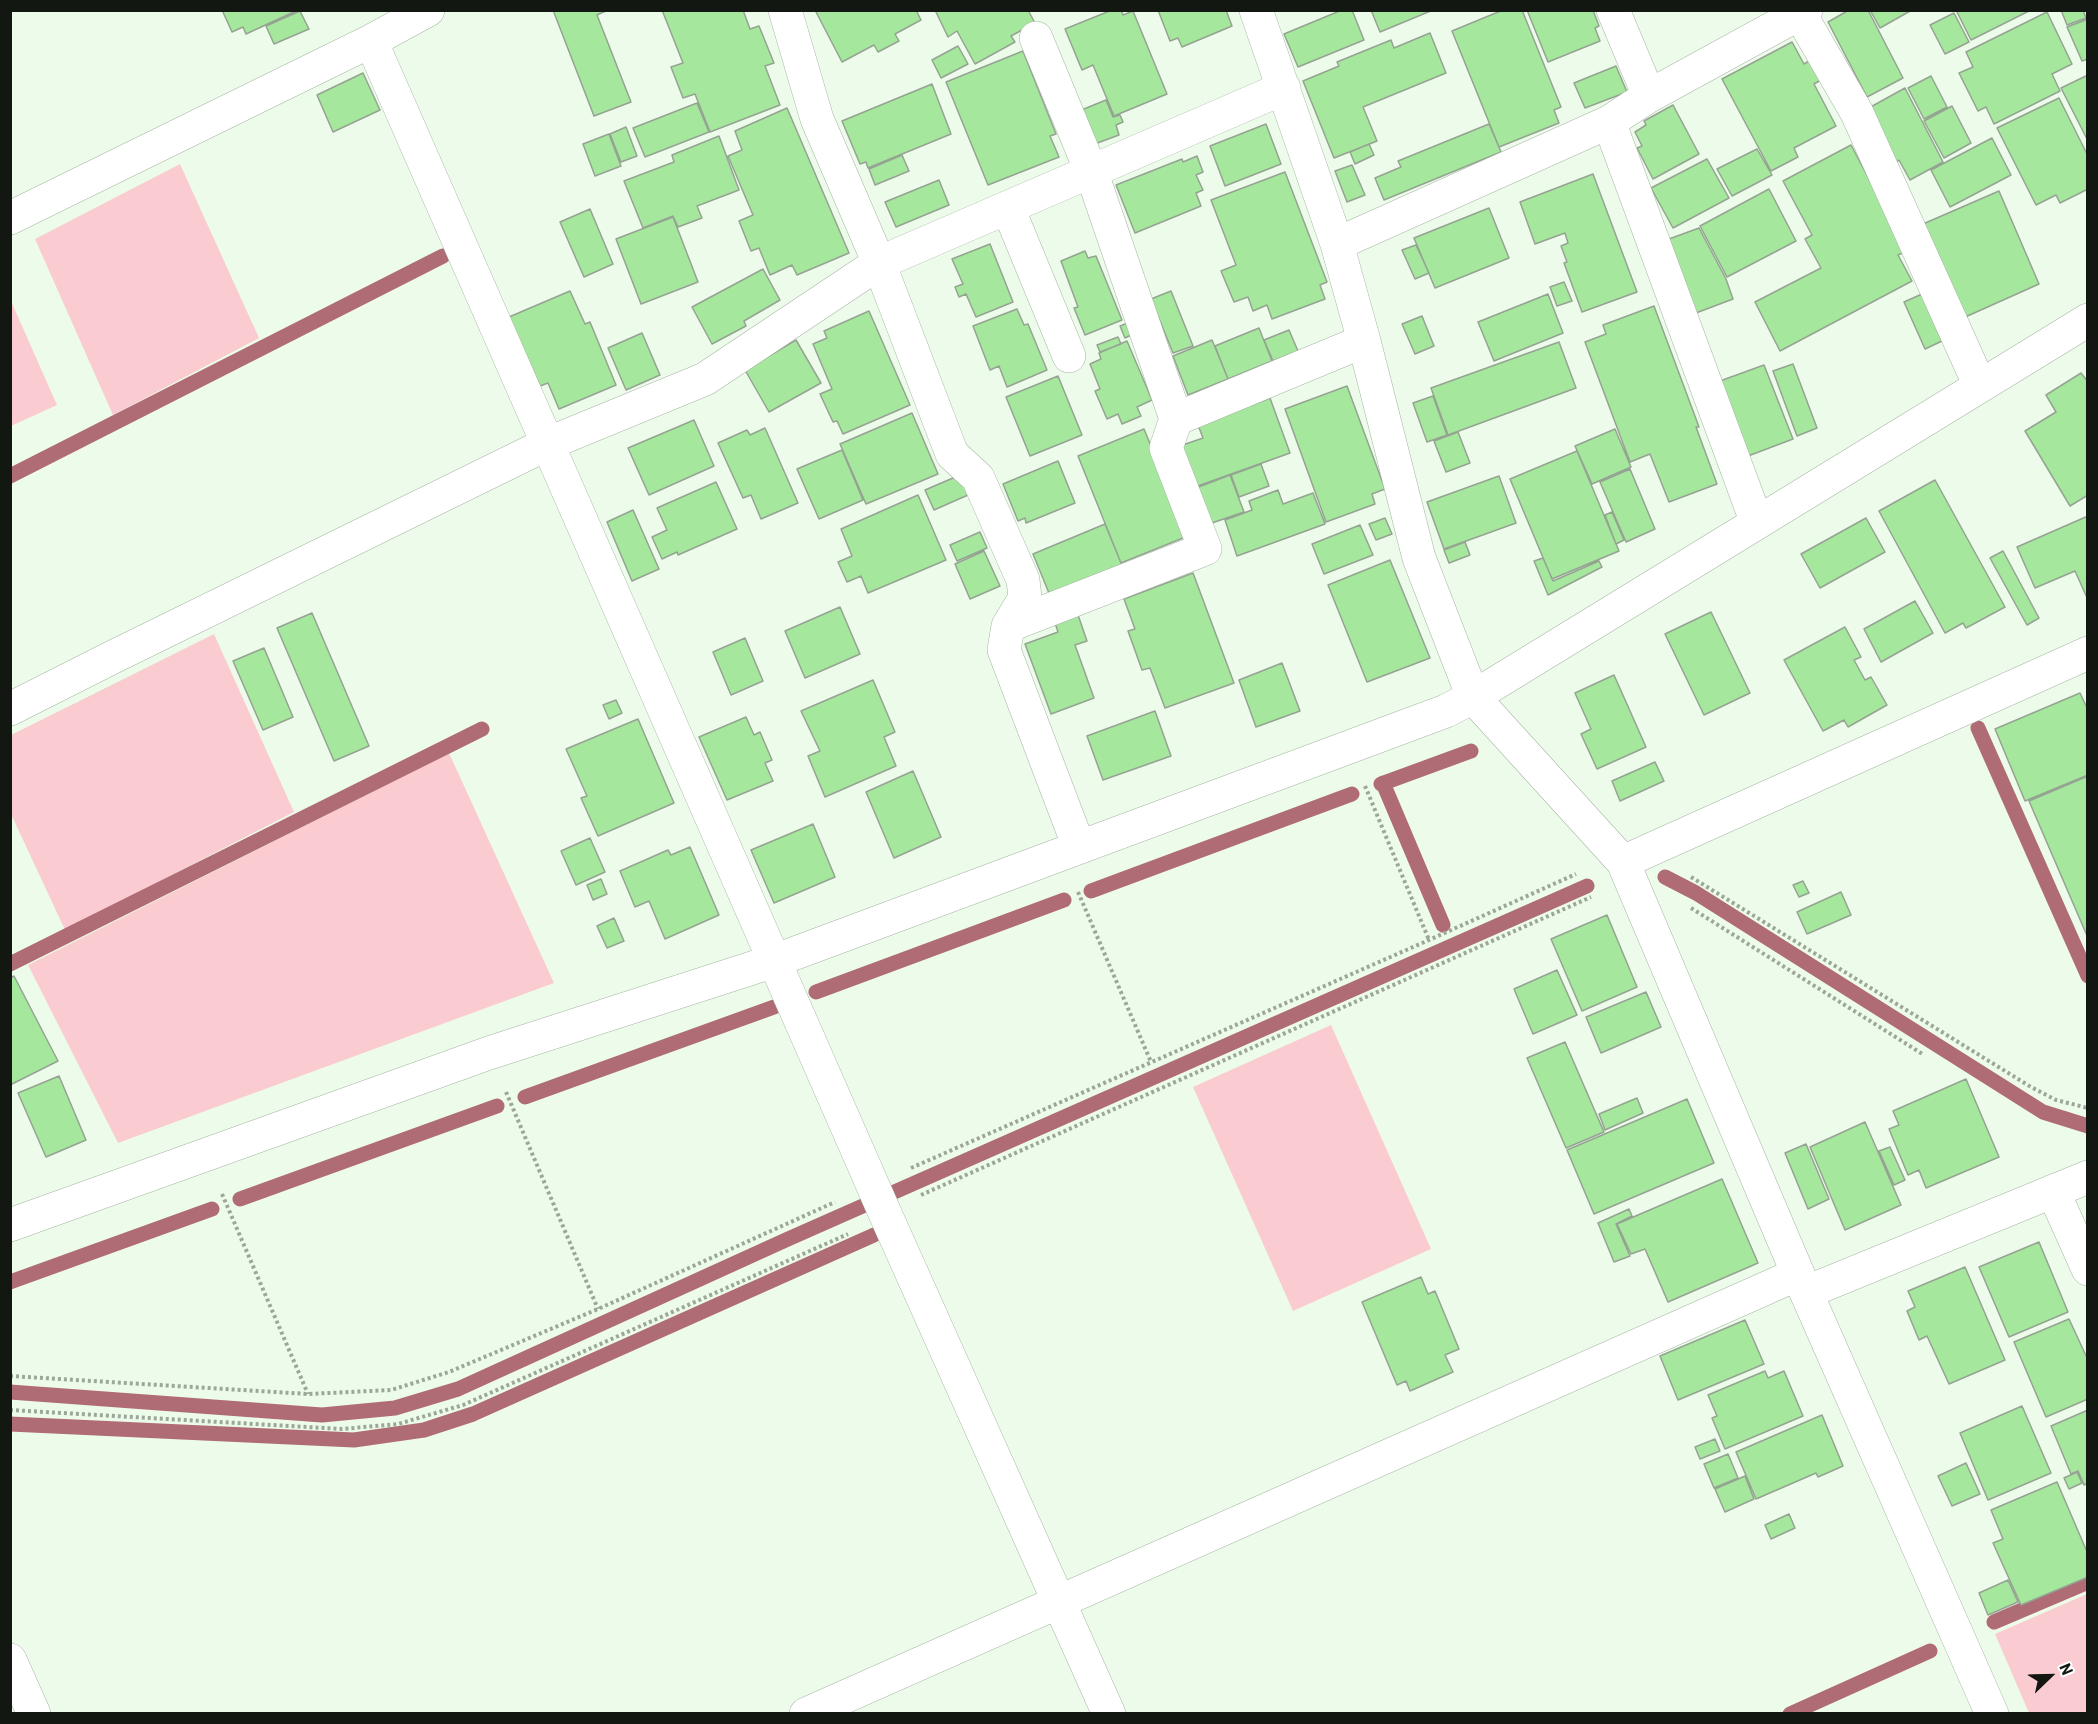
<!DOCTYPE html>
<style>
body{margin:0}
#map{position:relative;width:2098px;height:1724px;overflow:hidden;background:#edfcea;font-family:Barlow,sans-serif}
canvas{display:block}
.frame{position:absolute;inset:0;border:12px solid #121711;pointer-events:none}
.north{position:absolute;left:2020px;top:1646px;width:60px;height:60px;-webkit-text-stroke:4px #fff;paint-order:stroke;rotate:67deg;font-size:16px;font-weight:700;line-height:24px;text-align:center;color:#121711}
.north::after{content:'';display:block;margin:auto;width:21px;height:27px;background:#121711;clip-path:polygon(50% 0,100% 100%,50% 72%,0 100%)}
</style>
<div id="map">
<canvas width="2098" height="1724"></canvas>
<div class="frame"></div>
<div class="north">N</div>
</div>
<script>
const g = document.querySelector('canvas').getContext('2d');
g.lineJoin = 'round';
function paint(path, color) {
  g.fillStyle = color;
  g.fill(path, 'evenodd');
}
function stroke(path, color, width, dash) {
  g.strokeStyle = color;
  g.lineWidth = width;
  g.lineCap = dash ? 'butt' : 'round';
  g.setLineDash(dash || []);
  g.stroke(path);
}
paint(new Path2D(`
 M 180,164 L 259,338 L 113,415 L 35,239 Z
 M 11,301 L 57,405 L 11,426 L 10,426 Z
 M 214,634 L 294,812 L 65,930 L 11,814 L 11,735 Z
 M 449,753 L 554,983 L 118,1143 L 28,965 Z
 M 1331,1025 L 1431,1249 L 1293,1311 L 1193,1087 Z
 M 2087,1594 L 2087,1713 L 2029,1713 L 1995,1634 Z`), '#faccd2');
stroke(new Path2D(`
 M 10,476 L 443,256
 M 1978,728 L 2088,976
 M 1383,783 L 1443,925
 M 1381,784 L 1471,751
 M 1665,877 L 1696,893 L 2043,1112 L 2088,1126
 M 1091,891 L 1352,794
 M 10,964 L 482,729
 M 816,992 L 1064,900
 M 525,1097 L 774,1007
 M 240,1199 L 497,1106
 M 10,1282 L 212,1209
 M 10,1392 L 322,1415 L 395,1408 L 458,1389 L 788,1239 L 1587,886
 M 10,1424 L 354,1440 L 424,1430 L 473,1414 L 874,1235
 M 1994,1622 L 2088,1582
 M 1790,1714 L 1930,1651`), '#b06c75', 15);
const building = new Path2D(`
 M 222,10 L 298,10 L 246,34 L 243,27 L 232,32 Z
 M 553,10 L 608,10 L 597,15 L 631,102 L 594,116 Z
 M 662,10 L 743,10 L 750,29 L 759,26 L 774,63 L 765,66 L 780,105 L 710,132 L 695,94 L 683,98 L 671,67 L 683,63 Z
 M 815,10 L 916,10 L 921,20 L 895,34 L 899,41 L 878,52 L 874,45 L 842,62 Z
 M 935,10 L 1028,10 L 1035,23 L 1011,36 L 1015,42 L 975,64 L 957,31 L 948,37 Z
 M 1112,10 L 1121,10 L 1123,15 L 1133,11 L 1167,94 L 1114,116 L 1093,65 L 1082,70 L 1065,29 Z
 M 1158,10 L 1226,10 L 1232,26 L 1182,47 L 1178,38 L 1170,41 Z
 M 1342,10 L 1352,10 L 1364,40 L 1298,67 L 1284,34 Z
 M 1371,10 L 1433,10 L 1380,32 Z
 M 1503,10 L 1522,10 L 1561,107 L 1554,110 L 1559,123 L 1499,147 L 1452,31 Z
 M 1527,10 L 1593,10 L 1599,26 L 1595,28 L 1600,41 L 1548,62 Z
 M 1849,10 L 1868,10 L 1903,78 L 1867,97 L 1828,22 Z
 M 1870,10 L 1912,10 L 1880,28 Z
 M 1956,10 L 2031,10 L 1971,40 Z
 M 2061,10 L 2083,10 L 2086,18 L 2067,25 Z
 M 300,11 L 309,29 L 274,44 L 266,26 Z
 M 2047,12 L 2072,64 L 2052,74 L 2060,91 L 1994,124 L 1986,107 L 1978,111 L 1959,73 L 1973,67 L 1966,52 Z
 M 1954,13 L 1969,42 L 1945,54 L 1930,25 Z
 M 2088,19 L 2088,59 L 2082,61 L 2067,27 Z
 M 1430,33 L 1446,73 L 1363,107 L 1377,141 L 1334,158 L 1303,81 L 1339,66 L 1337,62 L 1391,40 L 1394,48 Z
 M 1792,42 L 1804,64 L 1811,60 L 1821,80 L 1814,84 L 1836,126 L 1794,148 L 1798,157 L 1771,171 L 1722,79 Z
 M 958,46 L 968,64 L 941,78 L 932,60 Z
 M 1023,51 L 1056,134 L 1050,136 L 1059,157 L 988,185 L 946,82 Z
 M 1616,66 L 1627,92 L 1585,108 L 1574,83 Z
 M 363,73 L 380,110 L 333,132 L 317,95 Z
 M 2088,75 L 2088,141 L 2061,88 Z
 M 1931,76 L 1947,107 L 1924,119 L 1908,88 Z
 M 932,84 L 951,134 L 868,168 L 866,162 L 860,164 L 842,121 Z
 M 1905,88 L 1943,162 L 1910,180 L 1899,160 L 1896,163 L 1867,109 Z
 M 2059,98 L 2088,156 L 2088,189 L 2060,203 L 2056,195 L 2036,205 L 1997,128 Z
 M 1106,100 L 1113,117 L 1120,115 L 1123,122 L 1116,125 L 1119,135 L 1092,145 L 1079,111 Z
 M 697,103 L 709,132 L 645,157 L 633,128 Z
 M 1673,105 L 1699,154 L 1653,179 L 1637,148 L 1642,146 L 1635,132 L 1646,125 L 1644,121 Z
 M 1952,106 L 1971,143 L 1944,158 L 1924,121 Z
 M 787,108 L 849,253 L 797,275 L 792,265 L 770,275 L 759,248 L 751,251 L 739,221 L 753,215 L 728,156 L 742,150 L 735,131 Z
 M 1266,124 L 1281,164 L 1225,186 L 1210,146 Z
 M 1489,124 L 1501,152 L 1384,200 L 1375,178 L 1401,167 L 1398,161 Z
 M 626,127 L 637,156 L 621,162 L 610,134 Z
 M 609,134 L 621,166 L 595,176 L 583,144 Z
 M 719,136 L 739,190 L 697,206 L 702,218 L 678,227 L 673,216 L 643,228 L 624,181 L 674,162 L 672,155 Z
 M 1992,138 L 2011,175 L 1950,207 L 1931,170 Z
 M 1369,144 L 1374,155 L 1355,164 L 1350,152 Z
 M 1851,145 L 1907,251 L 1898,255 L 1912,281 L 1780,351 L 1755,302 L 1821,268 L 1805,239 L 1812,235 L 1783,181 Z
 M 1757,149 L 1772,175 L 1732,196 L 1717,169 Z
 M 902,155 L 909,171 L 875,185 L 869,169 Z
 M 1197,156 L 1203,172 L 1196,175 L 1203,190 L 1196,193 L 1201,206 L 1135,233 L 1116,185 L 1182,159 L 1183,162 Z
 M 1707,159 L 1729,198 L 1673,228 L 1651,188 Z
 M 1352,165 L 1365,195 L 1347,202 L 1335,171 Z
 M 1285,172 L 1327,282 L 1320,285 L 1325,299 L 1272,319 L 1267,305 L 1253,311 L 1248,297 L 1234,302 L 1221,271 L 1236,265 L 1211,200 Z
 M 1593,174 L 1637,292 L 1582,312 L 1564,263 L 1567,262 L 1561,246 L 1568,243 L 1565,233 L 1535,244 L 1520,202 Z
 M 939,180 L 949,205 L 896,227 L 885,202 Z
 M 1769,189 L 1796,241 L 1727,277 L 1700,226 Z
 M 1999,191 L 2039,284 L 1963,318 L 1923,224 Z
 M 1489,208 L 1509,258 L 1435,288 L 1414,238 Z
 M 590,209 L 613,264 L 584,277 L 560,222 Z
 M 673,217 L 698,282 L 641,304 L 616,239 Z
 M 1699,228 L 1726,279 L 1733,299 L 1696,313 L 1669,239 Z
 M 990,244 L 1013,302 L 976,317 L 966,294 L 959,297 L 955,287 L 963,284 L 952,259 Z
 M 1416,245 L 1429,273 L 1415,279 L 1402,250 Z
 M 1085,251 L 1088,258 L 1096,256 L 1122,320 L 1085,335 L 1074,308 L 1078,307 L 1061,261 Z
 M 763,269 L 780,300 L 744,321 L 746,326 L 712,344 L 692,307 Z
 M 1564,282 L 1572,301 L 1557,306 L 1550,287 Z
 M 570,291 L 585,324 L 590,322 L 616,385 L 559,409 L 548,383 L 540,386 L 509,317 Z
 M 1171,291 L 1193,346 L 1173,353 L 1151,299 Z
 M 1548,294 L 1563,333 L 1494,361 L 1478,322 Z
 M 1922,294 L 1942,341 L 1925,349 L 1904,302 Z
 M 1654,306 L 1699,427 L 1696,427 L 1717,484 L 1669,502 L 1650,454 L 1630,462 L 1585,342 L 1606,334 L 1603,325 Z
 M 1017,309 L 1024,325 L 1028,324 L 1047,370 L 1007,387 L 999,366 L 990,370 L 973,326 Z
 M 869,311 L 910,405 L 843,434 L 837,421 L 833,422 L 820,394 L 832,389 L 813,344 L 827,338 L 824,331 Z
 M 1422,316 L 1434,346 L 1415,354 L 1402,324 Z
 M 1128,323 L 1133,334 L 1125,338 L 1120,326 Z
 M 1259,328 L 1272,361 L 1228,379 L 1215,346 Z
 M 1289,330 L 1298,351 L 1273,361 L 1264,340 Z
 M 642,333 L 660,375 L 626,390 L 608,348 Z
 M 1118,337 L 1121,344 L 1100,352 L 1097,345 Z
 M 796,340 L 821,383 L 769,412 L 745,370 Z
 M 1212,340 L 1228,379 L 1188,395 L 1173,356 Z
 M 1127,341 L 1152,400 L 1137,407 L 1141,416 L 1122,424 L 1118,414 L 1107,419 L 1095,391 L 1100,389 L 1090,364 L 1101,359 L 1099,353 Z
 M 1559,342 L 1576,388 L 1448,435 L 1431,388 Z
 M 1793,364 L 1817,428 L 1797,436 L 1773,371 Z
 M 1764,365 L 1793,439 L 1748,456 L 1720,381 Z
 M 2081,373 L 2088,382 L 2088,495 L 2070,506 L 2025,431 L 2056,412 L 2046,395 Z
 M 1058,376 L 1082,435 L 1030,456 L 1006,397 Z
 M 1347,386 L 1385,489 L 1372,494 L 1375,504 L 1326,522 L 1285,409 Z
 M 1433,396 L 1447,435 L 1427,442 L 1413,403 Z
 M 1270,398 L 1290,453 L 1195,487 L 1180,446 L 1203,438 L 1198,425 Z
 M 912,413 L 938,474 L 866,504 L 840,444 Z
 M 694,420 L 714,466 L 649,495 L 628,448 Z
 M 765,428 L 798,503 L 761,519 L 751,495 L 743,498 L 718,443 L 747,430 L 750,435 Z
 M 1144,429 L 1188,536 L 1121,563 L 1078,456 Z
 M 1615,429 L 1631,467 L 1592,484 L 1575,446 Z
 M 1458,432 L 1470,463 L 1446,472 L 1434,441 Z
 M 842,450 L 863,500 L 819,519 L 797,469 Z
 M 1577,451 L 1619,551 L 1552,579 L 1510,479 Z
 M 1058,461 L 1075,503 L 1026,523 L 1025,518 L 1018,521 L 1003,484 Z
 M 1261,464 L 1269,486 L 1239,497 L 1231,475 Z
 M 1630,469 L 1655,529 L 1626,542 L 1600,482 Z
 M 960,475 L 968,495 L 934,510 L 925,490 Z
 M 1230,475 L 1244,512 L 1209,524 L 1196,488 Z
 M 1499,476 L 1516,523 L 1444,549 L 1427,502 Z
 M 1935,480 L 2005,607 L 1966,628 L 1963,623 L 1945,633 L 1879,511 Z
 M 716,482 L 737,529 L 678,555 L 677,552 L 662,559 L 652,537 L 667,530 L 657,508 Z
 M 1278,490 L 1283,504 L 1313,493 L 1325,524 L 1237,556 L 1225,520 L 1252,510 L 1249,501 Z
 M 918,495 L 946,560 L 868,593 L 861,576 L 847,582 L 838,562 L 852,556 L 841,529 Z
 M 633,510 L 659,569 L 632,581 L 607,522 Z
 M 1612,512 L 1624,540 L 1616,544 L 1605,515 Z
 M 2088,516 L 2088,600 L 2075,571 L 2035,588 L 2017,547 Z
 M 1385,518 L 1392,534 L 1376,540 L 1369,524 Z
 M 1866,518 L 1885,552 L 1820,588 L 1801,554 Z
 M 1105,524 L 1123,568 L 1051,598 L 1033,554 Z
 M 1360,525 L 1373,555 L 1324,574 L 1312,544 Z
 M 980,532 L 987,548 L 957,561 L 950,545 Z
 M 1465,542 L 1470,555 L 1449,563 L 1444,550 Z
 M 984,551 L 1000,586 L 970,599 L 955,564 Z
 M 2003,551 L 2039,618 L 2027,625 L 1990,558 Z
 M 1543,558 L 1553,581 L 1599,561 L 1602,567 L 1548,595 L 1534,561 Z
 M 1390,560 L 1430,658 L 1367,682 L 1328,585 Z
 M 1193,573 L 1234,683 L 1165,708 L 1150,668 L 1142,670 L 1128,631 L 1135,629 L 1124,599 Z
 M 1915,601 L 1933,633 L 1881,662 L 1864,629 Z
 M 840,607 L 860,654 L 805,678 L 785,631 Z
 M 1077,612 L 1087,641 L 1075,645 L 1094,698 L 1051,714 L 1025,644 L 1058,632 L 1054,620 Z
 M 1711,612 L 1750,693 L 1704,715 L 1665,634 Z
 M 312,613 L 369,746 L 334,761 L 277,628 Z
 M 1845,627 L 1861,657 L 1854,660 L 1865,680 L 1871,677 L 1887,705 L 1848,727 L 1844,720 L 1823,731 L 1784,660 Z
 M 745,638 L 763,681 L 731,695 L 713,652 Z
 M 264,648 L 293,717 L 263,730 L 233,661 Z
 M 1282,663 L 1300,711 L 1256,727 L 1239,680 Z
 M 1614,675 L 1646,747 L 1597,769 L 1581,734 L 1591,729 L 1575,693 Z
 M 873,680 L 895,732 L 884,737 L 896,766 L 825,797 L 808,756 L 820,751 L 801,711 Z
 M 2080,693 L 2088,710 L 2088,775 L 2025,801 L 1995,729 Z
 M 616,700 L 622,713 L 609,719 L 603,705 Z
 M 1155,711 L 1171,756 L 1103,780 L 1087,736 Z
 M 746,717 L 754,735 L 760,732 L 772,760 L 765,763 L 773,781 L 727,800 L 699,737 Z
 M 638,719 L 674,803 L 598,836 L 581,798 L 587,796 L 566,749 Z
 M 1655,762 L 1664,781 L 1620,801 L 1612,781 Z
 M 913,771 L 941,837 L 894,858 L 866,792 Z
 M 2088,776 L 2088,938 L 2029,801 Z
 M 813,824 L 835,877 L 774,903 L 751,850 Z
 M 590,838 L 605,872 L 576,885 L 561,851 Z
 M 690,847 L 719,915 L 665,939 L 649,901 L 635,907 L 620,871 L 668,850 L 671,855 Z
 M 601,879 L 607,894 L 593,900 L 587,885 Z
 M 1803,881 L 1809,893 L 1799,897 L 1793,885 Z
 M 1841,892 L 1851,915 L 1807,934 L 1797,912 Z
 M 1607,915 L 1637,987 L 1582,1011 L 1551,939 Z
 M 614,918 L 624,941 L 607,948 L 597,926 Z
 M 1557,970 L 1577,1015 L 1533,1034 L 1514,989 Z
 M 14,976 L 58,1061 L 10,1085 L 10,978 Z
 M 1646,992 L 1661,1027 L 1601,1053 L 1586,1017 Z
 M 1565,1042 L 1604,1132 L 1566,1148 L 1527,1058 Z
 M 59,1076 L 86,1140 L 46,1157 L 18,1093 Z
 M 1966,1079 L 1999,1157 L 1926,1188 L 1919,1170 L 1908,1175 L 1889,1129 L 1899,1125 L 1893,1111 Z
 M 1637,1098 L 1643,1113 L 1605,1130 L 1599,1114 Z
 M 1687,1099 L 1714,1163 L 1594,1214 L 1567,1150 Z
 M 1865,1122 L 1901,1205 L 1845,1230 L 1810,1147 Z
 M 1806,1144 L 1829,1199 L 1808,1209 L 1785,1153 Z
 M 1890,1147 L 1905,1180 L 1894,1185 L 1879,1151 Z
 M 1722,1179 L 1758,1263 L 1668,1302 L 1645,1249 L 1631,1254 L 1617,1224 Z
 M 1629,1209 L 1632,1216 L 1616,1224 L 1630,1256 L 1614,1262 L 1598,1223 Z
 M 2039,1242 L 2068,1312 L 2009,1337 L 1979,1267 Z
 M 1965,1267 L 2005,1360 L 1949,1384 L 1927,1336 L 1919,1340 L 1907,1311 L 1915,1307 L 1908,1291 Z
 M 1421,1277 L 1428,1294 L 1435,1291 L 1459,1349 L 1445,1355 L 1453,1372 L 1410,1391 L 1406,1381 L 1397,1385 L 1362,1302 Z
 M 2069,1319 L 2088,1360 L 2088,1399 L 2046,1417 L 2014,1342 Z
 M 1745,1320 L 1764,1364 L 1678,1400 L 1660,1356 Z
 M 1765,1371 L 1768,1378 L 1784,1371 L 1803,1416 L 1725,1449 L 1712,1418 L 1717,1416 L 1708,1395 Z
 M 2022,1406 L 2051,1473 L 1988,1500 L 1960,1433 Z
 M 2088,1410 L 2088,1483 L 2084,1485 L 2078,1471 L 2071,1474 L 2051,1426 Z
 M 1822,1415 L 1843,1466 L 1818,1477 L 1816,1473 L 1756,1499 L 1736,1452 Z
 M 1715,1439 L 1720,1451 L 1700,1459 L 1695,1447 Z
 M 1728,1454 L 1738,1478 L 1714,1488 L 1704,1464 Z
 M 1966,1463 L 1980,1494 L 1952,1506 L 1938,1476 Z
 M 2077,1472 L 2082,1483 L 2069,1489 L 2064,1478 Z
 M 1745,1476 L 1754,1499 L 1725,1512 L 1715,1489 Z
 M 2057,1482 L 2088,1554 L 2088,1577 L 2021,1605 L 1993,1543 L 2003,1539 L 1991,1510 Z
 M 1789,1514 L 1795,1528 L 1771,1539 L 1765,1525 Z
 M 2008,1580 L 2018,1602 L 1988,1615 L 1979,1593 Z`);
paint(building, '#a5e79c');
stroke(building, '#95a392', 1.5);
const minor = new Path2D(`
 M 785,10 L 817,119 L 879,263 L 952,454 L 978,478 L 1023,580 L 1025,598 L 1008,626 L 1004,650 L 1079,847
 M 1256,10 L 1337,244 L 1364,341 L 1419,558 L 1473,697 L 1623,862 L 1798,1274 L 1992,1714
 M 1613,10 L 1649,96
 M 1800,14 L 1857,113 L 1980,386
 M 371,41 L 884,1211 L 1109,1714
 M 1609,122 L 1757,523
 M 1008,208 L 1069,356
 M 10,218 L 371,41 L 428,10
 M 1337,244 L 1609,122 L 1649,96 L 1806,10
 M 1176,419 L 1364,341
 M 1008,626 L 1205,549 L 1166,448 L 1176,419 L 1091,171 L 1036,38
 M 10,709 L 113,657 L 547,444 L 705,379 L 879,263 L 1284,88
 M 1623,862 L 2088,653
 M 2053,1191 L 2088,1269
 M 10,1225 L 489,1053 L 774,961 L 1446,711 L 1473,697 L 2088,320
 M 1807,1292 L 2088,1177
 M 10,1660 L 34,1714
 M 806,1714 L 1798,1274`);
stroke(minor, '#a6b5a4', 34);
stroke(new Path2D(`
 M 1365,786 L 1429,940
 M 1691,877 L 2031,1087 L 2056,1100 L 2088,1108
 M 1078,892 L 1151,1062
 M 1691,908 L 1924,1055
 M 506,1092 L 598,1309
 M 911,1168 L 1429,940 L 1576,874
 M 222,1194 L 308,1394
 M 921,1195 L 1591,897
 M 10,1376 L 308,1394 L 391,1390 L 449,1372 L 598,1309 L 835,1202
 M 10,1410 L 342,1429 L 398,1424 L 463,1405 L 848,1234`), '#9ca79a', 4, [3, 3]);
stroke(minor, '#fff', 33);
</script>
